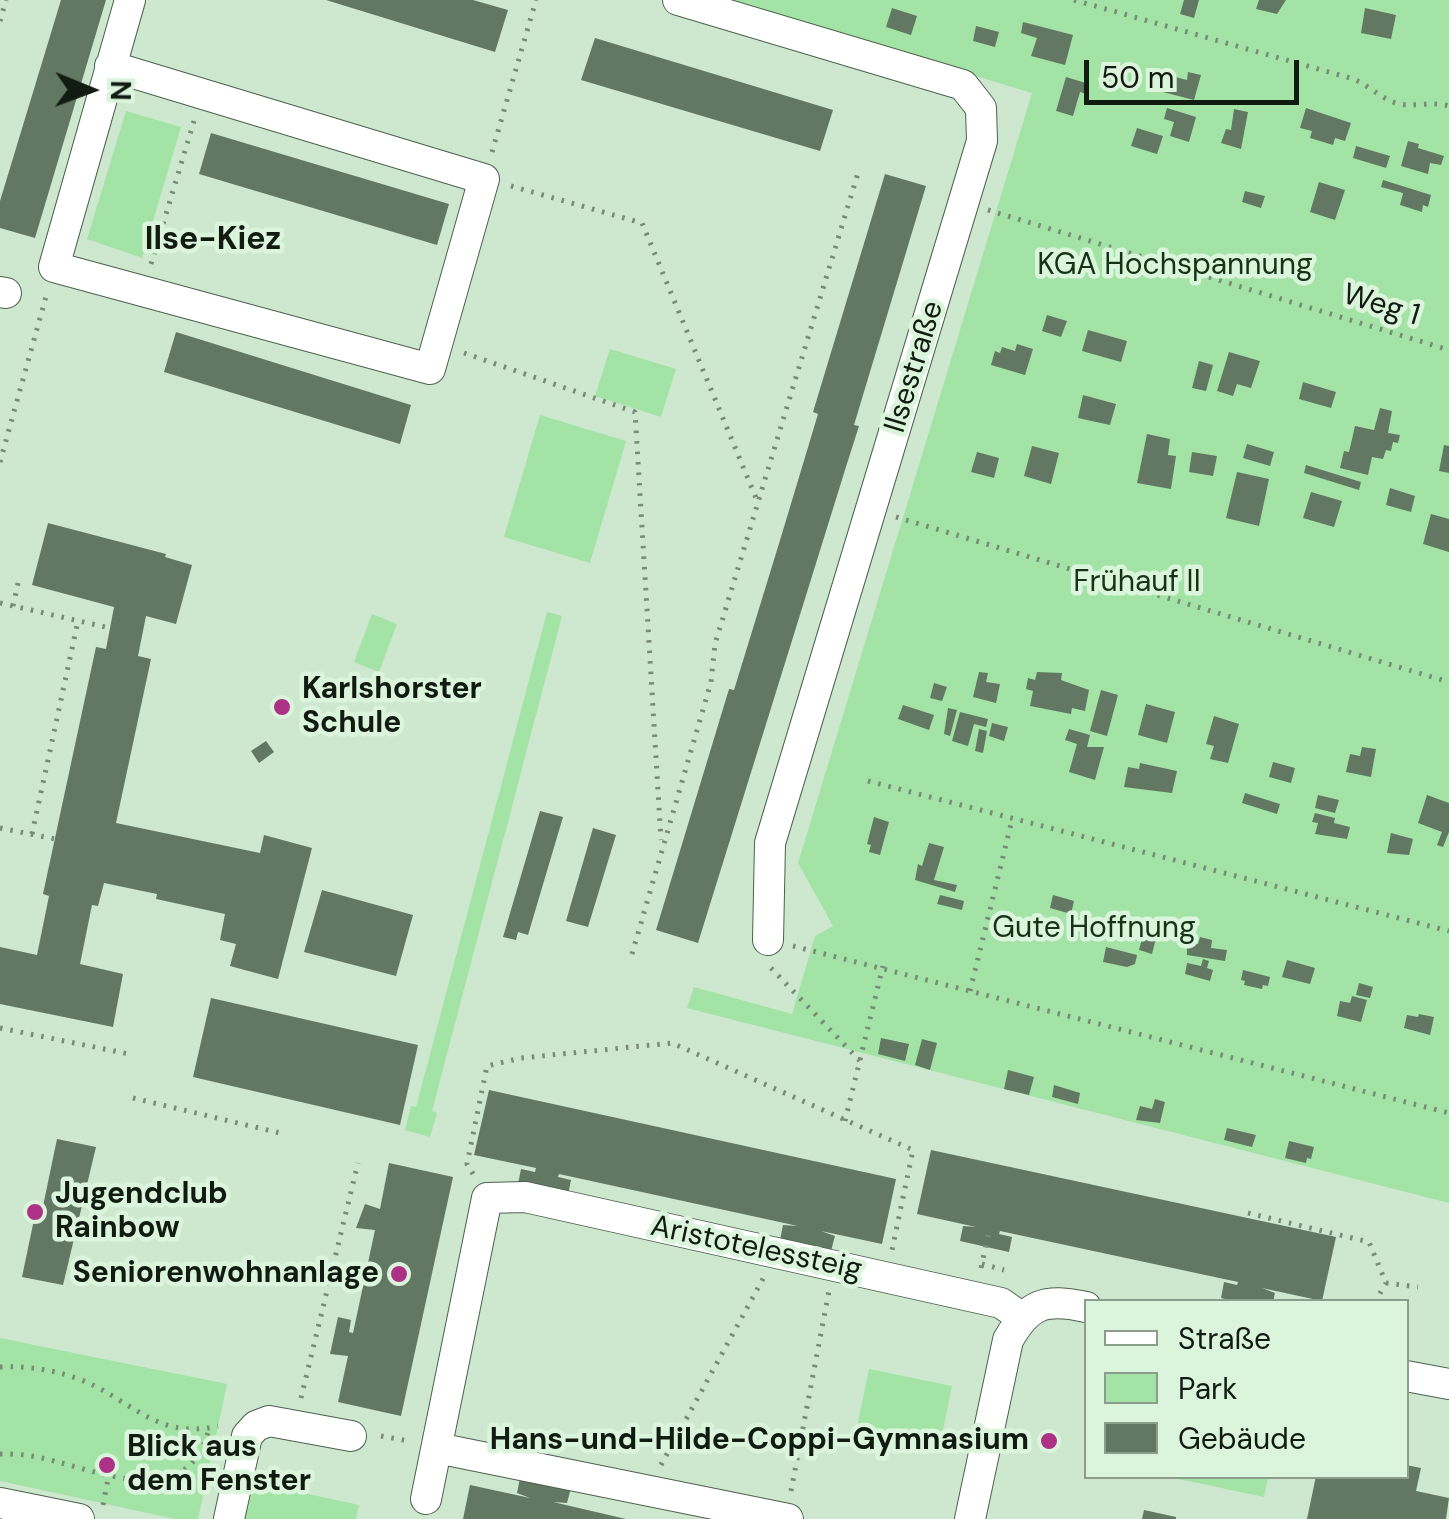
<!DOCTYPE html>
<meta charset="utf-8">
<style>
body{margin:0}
#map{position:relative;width:1449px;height:1519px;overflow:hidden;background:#cee7cf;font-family:"DM Sans",sans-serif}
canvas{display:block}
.legend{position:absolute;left:1084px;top:1299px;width:325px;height:180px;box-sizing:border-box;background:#dbf4dc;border:2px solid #8b9d8b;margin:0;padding:12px 18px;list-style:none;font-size:30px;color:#121b12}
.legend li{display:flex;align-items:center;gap:20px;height:50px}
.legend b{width:50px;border:2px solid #8b9d8b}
.north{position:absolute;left:40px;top:40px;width:100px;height:100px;-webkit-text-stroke:8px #dbf4dc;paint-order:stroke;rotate:91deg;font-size:28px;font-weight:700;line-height:40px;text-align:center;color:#121b12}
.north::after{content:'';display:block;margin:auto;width:35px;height:45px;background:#121b12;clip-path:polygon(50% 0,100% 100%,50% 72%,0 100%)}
.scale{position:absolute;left:1084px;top:60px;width:215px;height:45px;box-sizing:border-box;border:5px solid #121b12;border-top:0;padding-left:12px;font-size:30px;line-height:35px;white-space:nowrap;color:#121b12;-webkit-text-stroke:8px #dbf4dc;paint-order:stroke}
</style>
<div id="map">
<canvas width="1449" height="1519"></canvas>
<ul class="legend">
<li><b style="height:12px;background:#fff"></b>Straße</li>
<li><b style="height:28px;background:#a3e4a6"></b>Park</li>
<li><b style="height:28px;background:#627863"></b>Gebäude</li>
</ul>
<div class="north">N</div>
<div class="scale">50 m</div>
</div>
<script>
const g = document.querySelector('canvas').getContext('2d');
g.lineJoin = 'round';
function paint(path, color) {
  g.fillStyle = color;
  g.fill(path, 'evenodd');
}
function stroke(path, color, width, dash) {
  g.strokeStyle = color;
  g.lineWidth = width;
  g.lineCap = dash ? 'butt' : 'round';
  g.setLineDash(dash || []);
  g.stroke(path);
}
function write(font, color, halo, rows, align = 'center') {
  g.font = font + ' "DM Sans",sans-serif';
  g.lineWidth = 9;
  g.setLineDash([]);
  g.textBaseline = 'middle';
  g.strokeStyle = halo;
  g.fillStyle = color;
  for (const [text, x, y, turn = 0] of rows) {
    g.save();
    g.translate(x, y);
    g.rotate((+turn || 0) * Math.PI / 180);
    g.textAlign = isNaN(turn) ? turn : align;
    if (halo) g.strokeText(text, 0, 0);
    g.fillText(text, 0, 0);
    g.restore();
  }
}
paint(new Path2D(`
 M 725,0 L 1449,0 L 1449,1203 L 687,1008 L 694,987 L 792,1014 L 815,936 L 833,926 L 798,863 L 1032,93 Z
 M 126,111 L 181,127 L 142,258 L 87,239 Z
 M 610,349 L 676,369 L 661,417 L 595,396 Z
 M 540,415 L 626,441 L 590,563 L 504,537 Z
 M 547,612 L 562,616 L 432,1111 L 437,1113 L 430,1137 L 405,1130 L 411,1106 L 416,1107 Z
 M 372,614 L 397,624 L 379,672 L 354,662 Z
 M 0,1338 L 227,1384 L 198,1519 L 175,1519 L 0,1481 Z
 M 869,1369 L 952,1386 L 939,1449 L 856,1432 Z
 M 1169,1477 L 1268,1476 L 1268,1477 L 1264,1497 Z
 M 249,1481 L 359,1505 L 356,1519 L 242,1519 Z`), '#a3e4a6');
paint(new Path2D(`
 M 61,0 L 106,0 L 35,238 L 0,228 L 0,201 Z
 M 326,0 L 473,0 L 508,10 L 495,52 Z
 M 1184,0 L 1199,0 L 1194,18 L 1180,14 Z
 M 1259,0 L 1286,0 L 1277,14 L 1256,9 Z
 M 892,8 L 917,16 L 911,35 L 886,27 Z
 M 1365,8 L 1396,15 L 1391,39 L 1361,33 Z
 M 1023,22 L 1073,35 L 1065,65 L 1031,56 L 1037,38 L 1021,33 Z
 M 976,26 L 999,32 L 995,47 L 973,41 Z
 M 595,38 L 833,110 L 820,151 L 581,80 Z
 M 1156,72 L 1187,80 L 1188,72 L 1201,75 L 1194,100 L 1151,89 Z
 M 1066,77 L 1089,84 L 1086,94 L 1080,92 L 1073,116 L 1056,111 Z
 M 1167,108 L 1196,117 L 1189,142 L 1170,136 L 1174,122 L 1164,119 Z
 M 1306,108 L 1351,123 L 1345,141 L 1335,138 L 1333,145 L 1310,138 L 1312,131 L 1300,128 Z
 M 1234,109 L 1248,112 L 1241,149 L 1221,143 L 1226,129 L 1231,130 Z
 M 1137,128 L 1163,136 L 1157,154 L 1131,146 Z
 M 211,133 L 449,204 L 437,245 L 199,174 Z
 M 1408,141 L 1419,144 L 1418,148 L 1444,156 L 1441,165 L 1430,163 L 1428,174 L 1401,166 Z
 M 1356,146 L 1390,156 L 1386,168 L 1353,158 Z
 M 885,174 L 926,186 L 854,425 L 859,426 L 845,470 L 698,943 L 656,930 L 729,689 L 734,690 L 781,537 L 818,414 L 813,412 Z
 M 1383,180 L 1431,195 L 1428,207 L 1423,205 L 1422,212 L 1400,205 L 1403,193 L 1381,187 Z
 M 1319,182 L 1345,190 L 1335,220 L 1310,212 Z
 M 1245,191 L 1265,196 L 1261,208 L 1242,202 Z
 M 1047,315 L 1067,321 L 1061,337 L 1042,331 Z
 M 1088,330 L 1127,341 L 1121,362 L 1082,351 Z
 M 176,332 L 411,405 L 400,444 L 164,372 Z
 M 1017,344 L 1033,349 L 1025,375 L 991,365 L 995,351 L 1000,353 L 1002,347 L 1015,351 Z
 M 1229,352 L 1260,361 L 1251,388 L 1237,384 L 1233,396 L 1217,391 Z
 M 1199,361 L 1213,365 L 1206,391 L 1192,388 Z
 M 1303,382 L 1336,392 L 1331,408 L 1299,399 Z
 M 1083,395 L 1116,404 L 1110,425 L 1078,418 Z
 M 1380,408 L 1392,411 L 1388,433 L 1400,435 L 1398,443 L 1393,442 L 1391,451 L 1386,450 L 1383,459 L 1372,457 L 1368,475 L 1340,468 L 1344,451 L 1349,452 L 1355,426 L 1374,430 Z
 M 1147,434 L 1170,439 L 1168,455 L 1176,456 L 1171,489 L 1137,483 Z
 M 1247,444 L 1274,452 L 1270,466 L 1243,458 Z
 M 1444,445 L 1449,446 L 1449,473 L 1439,471 Z
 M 1032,446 L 1059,453 L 1051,484 L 1024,476 Z
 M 977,452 L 999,458 L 994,478 L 971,472 Z
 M 1192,452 L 1217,456 L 1213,476 L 1189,472 Z
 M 1306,465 L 1361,482 L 1359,490 L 1304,473 Z
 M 1237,472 L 1269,479 L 1259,526 L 1226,518 Z
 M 1390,488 L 1415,496 L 1411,512 L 1386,505 Z
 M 1311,492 L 1342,501 L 1334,527 L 1303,518 Z
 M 1431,514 L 1449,519 L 1449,552 L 1423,544 Z
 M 48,523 L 166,554 L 165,557 L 192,565 L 176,624 L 146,616 L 138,656 L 151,659 L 116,823 L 260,853 L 264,835 L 312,848 L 278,979 L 230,966 L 236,944 L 220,940 L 225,914 L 156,899 L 157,894 L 104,883 L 98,906 L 92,905 L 80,964 L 123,974 L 113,1027 L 0,1004 L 0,947 L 37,955 L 49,896 L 43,894 L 96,647 L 106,649 L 114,607 L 32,585 Z
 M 979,672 L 988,673 L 986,682 L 1000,684 L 996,703 L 973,697 Z
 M 1037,672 L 1062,673 L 1061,680 L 1089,690 L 1085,711 L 1072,708 L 1071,714 L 1030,706 L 1033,691 L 1026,689 L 1028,678 L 1035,680 Z
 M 934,683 L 947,687 L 942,701 L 930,698 Z
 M 1101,690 L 1118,695 L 1107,736 L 1090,731 Z
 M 1146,704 L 1175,712 L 1167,743 L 1138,735 Z
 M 903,705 L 934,715 L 929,730 L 898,719 Z
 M 948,708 L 957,710 L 950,736 L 944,734 Z
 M 960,712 L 988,719 L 986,727 L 974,724 L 968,746 L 952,741 Z
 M 1214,716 L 1239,724 L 1228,763 L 1210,759 L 1214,746 L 1206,744 Z
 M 992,723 L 1008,727 L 1004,741 L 989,736 Z
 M 979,729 L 987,731 L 983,753 L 975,751 Z
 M 1069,729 L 1090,735 L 1087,747 L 1104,747 L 1095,780 L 1069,772 L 1077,744 L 1065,740 Z
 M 266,741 L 274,752 L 259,763 L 251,751 Z
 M 1362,747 L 1376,749 L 1371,777 L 1346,772 L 1350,754 L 1360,756 Z
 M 1273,762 L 1295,768 L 1291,783 L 1269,777 Z
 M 1140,763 L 1177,771 L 1172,793 L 1124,787 L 1128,767 L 1139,769 Z
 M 1245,793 L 1280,804 L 1277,814 L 1242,803 Z
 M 1318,795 L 1339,800 L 1335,813 L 1315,808 Z
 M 1427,795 L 1449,803 L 1449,832 L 1443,847 L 1437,845 L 1442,832 L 1418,823 Z
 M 540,811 L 563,817 L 528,935 L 518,932 L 516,940 L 503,937 Z
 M 1315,813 L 1335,818 L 1334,823 L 1350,827 L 1347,839 L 1315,834 L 1318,823 L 1312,822 Z
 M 874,817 L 889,822 L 880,855 L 869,852 L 871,845 L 867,844 Z
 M 593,828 L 616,835 L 588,927 L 566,921 Z
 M 1391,833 L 1413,839 L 1409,855 L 1387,853 Z
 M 929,843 L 944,847 L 934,880 L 957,885 L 955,892 L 915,880 L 918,864 L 922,866 Z
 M 322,890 L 413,915 L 396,976 L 304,952 Z
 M 940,895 L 964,901 L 962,910 L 937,904 Z
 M 1053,895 L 1074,901 L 1071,914 L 1050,908 Z
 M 1109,912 L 1136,919 L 1132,933 L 1106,926 Z
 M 1146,923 L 1159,926 L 1152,954 L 1139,950 Z
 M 1200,937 L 1212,940 L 1211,948 L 1227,950 L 1225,961 L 1187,955 L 1187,942 L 1198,944 Z
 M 1106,947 L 1137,955 L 1135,964 L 1127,967 L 1103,962 Z
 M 1203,959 L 1209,961 L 1207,968 L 1213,970 L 1210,981 L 1185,974 L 1187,963 L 1201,966 Z
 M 1287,960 L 1315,968 L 1310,984 L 1282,977 Z
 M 1243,970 L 1270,977 L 1268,986 L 1263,985 L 1262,989 L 1244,985 L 1245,981 L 1241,980 Z
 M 1359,983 L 1373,987 L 1370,998 L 1356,995 Z
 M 1352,996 L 1367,1000 L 1361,1022 L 1337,1016 L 1340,1001 L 1350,1003 Z
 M 211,998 L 418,1045 L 400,1125 L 193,1077 Z
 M 1419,1014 L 1434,1017 L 1430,1035 L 1404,1028 L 1407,1015 L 1418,1017 Z
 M 881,1038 L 909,1044 L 905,1061 L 878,1054 Z
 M 922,1039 L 937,1043 L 930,1070 L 915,1065 Z
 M 1008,1070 L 1034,1077 L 1029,1095 L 1004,1089 Z
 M 1054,1085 L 1080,1093 L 1078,1104 L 1052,1097 Z
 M 489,1090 L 896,1179 L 882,1244 L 821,1231 L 835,1236 L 831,1251 L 780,1240 L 783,1225 L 798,1226 L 559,1174 L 558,1177 L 571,1180 L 568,1195 L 518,1184 L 521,1169 L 535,1172 L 536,1168 L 474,1155 Z
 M 1155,1099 L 1165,1102 L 1160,1123 L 1136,1120 L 1140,1106 L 1152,1109 Z
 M 1227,1128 L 1256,1135 L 1252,1147 L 1224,1140 Z
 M 57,1139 L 96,1147 L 63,1285 L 22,1277 L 36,1210 L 42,1211 Z
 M 1289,1141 L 1314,1147 L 1311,1159 L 1307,1158 L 1306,1163 L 1285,1158 Z
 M 931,1150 L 1336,1237 L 1322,1301 L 1262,1288 L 1275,1293 L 1273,1302 L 1238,1302 L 1221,1298 L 1224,1282 L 1237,1285 L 1238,1282 L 1000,1231 L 999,1234 L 1012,1237 L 1009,1252 L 960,1241 L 963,1226 L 976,1227 L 917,1214 Z
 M 389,1163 L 453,1177 L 401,1416 L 338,1402 L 348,1356 L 330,1354 L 338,1317 L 351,1320 L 349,1332 L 353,1333 L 375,1230 L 356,1228 L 365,1204 L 380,1209 Z
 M 1406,1465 L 1421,1468 L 1416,1491 L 1449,1498 L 1446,1519 L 1307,1519 L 1316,1476 L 1406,1476 Z
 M 520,1478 L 571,1488 L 567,1503 L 553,1502 L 626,1519 L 463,1519 L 470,1485 L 530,1498 L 517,1493 Z
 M 1144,1510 L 1176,1517 L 1176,1519 L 1142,1519 Z`), '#627863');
const minor = new Path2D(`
 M 678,0 L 963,85 L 981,108 L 982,141 L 770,843 L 768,940
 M 110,66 L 484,179 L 430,369 L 54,267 L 130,0
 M 0,292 L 6,293
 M 1406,1376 L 1449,1384
 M 437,1448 L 788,1519
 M 426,1499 L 487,1198 L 525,1197 L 1001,1303 L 1021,1317
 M 0,1503 L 79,1519
 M 229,1519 L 247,1436 L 256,1426 L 269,1421 L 351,1436
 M 970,1519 L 1008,1340 C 1029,1303 1045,1298 1086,1307`);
stroke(minor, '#4c624d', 32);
stroke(new Path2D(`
 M 1074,0 L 1350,78 C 1367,83 1383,101 1400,104 C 1417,107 1432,101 1449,106
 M 0,21 L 6,0
 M 492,152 L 536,0
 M 511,186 L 642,223 L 756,498
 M 988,210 L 1449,350
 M 151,264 L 194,121
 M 464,353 L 635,412 L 661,840
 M 0,462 L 47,293
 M 896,517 L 1449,682
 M 0,603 L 110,628
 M 13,606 L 19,579
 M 868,781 L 1449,931
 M 0,828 L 55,839
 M 32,834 L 78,621
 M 793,946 L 1449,1113
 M 632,954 L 711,682 L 715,644 L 858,173
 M 771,968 L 860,1061
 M 970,991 L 1012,820
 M 0,1028 L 129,1054
 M 133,1098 L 280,1133
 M 845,1121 L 883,966
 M 473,1174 L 467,1164 L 487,1066 L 521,1058 L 672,1043 L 913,1150 L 892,1250
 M 1248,1213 L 1369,1242 L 1386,1283 L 1375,1302
 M 982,1264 L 1004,1270
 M 981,1268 L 989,1231
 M 1386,1283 L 1418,1287
 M 0,1367 C 27,1366 50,1369 76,1378 C 128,1396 155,1441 218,1426
 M 301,1398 L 358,1163
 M 381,1436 L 409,1441
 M 0,1454 C 10,1454 21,1454 31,1456 C 89,1465 188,1519 209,1428
 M 661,1465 L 764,1277
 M 791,1491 L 829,1291
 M 103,1505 L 108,1479`), '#788a78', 5, [2.5, 8]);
stroke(minor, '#fff', 30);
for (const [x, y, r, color] of [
 [282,707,10,"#ad3286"],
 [35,1212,10,"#ad3286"],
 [399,1274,10,"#ad3286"],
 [1049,1441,10,"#ad3286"],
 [107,1465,10,"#ad3286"]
]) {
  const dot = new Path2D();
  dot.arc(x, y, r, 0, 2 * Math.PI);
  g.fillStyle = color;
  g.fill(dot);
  stroke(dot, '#dbf4dc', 4);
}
write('30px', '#143317', '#dbf4dc', [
 ["KGA Hochspannung",1175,266],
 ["Frühauf II",1137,583],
 ["Gute Hoffnung",1094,929]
]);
write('30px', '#121b12', '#dbf4dc', [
 ["Weg 1",1381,306,17],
 ["Ilsestraße",915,367,-73],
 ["Aristotelessteig",756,1249,12]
]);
write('bold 30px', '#121b12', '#dbf4dc', [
 ["Karlshorster",302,690],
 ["Schule",302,724],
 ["Jugendclub",55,1195],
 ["Rainbow",55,1229],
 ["Seniorenwohnanlage",379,1274,"right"],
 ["Hans-und-Hilde-Coppi-Gymnasium",1029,1441,"right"],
 ["Blick aus",127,1448],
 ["dem Fenster",127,1482]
], 'left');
write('bold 32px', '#121b12', '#dbf4dc', [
 ["Ilse-Kiez",213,241]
]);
</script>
